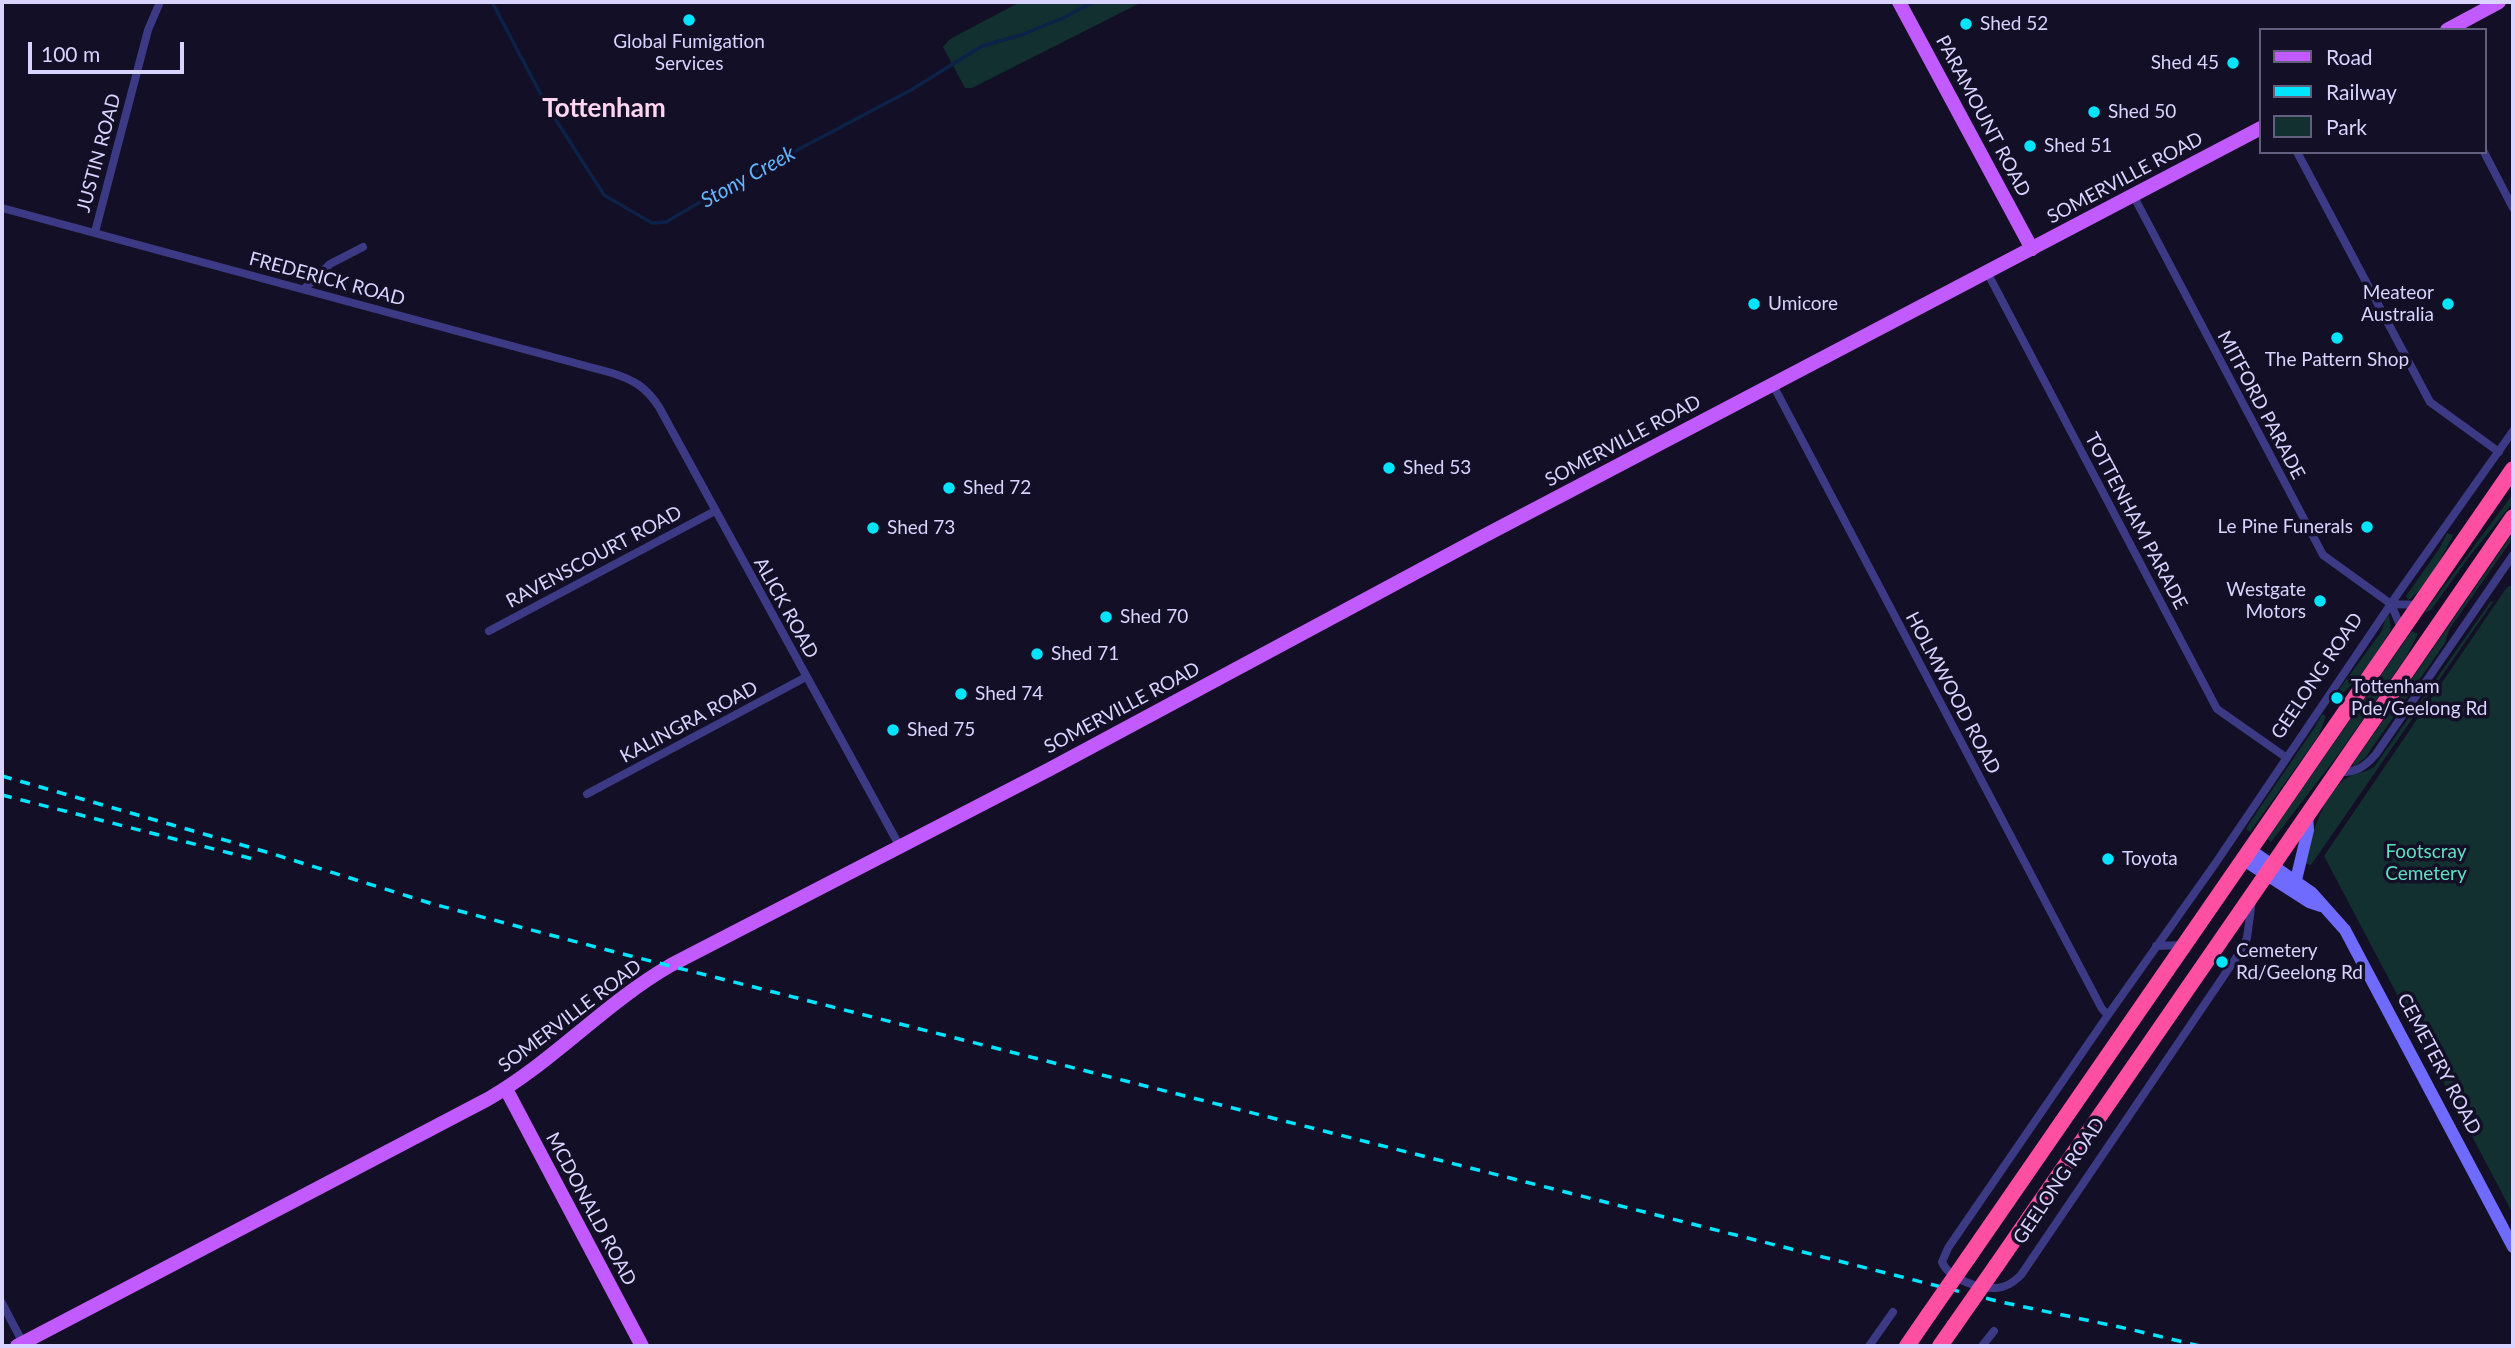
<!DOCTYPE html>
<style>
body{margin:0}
#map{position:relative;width:2515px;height:1348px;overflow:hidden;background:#130f26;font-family:Lato,sans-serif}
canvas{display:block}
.frame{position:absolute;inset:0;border:4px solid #d9d4ff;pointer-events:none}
.legend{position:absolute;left:2259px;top:28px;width:228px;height:126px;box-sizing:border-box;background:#130f26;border:2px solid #625e7d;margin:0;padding:9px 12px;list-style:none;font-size:21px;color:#d9d4ff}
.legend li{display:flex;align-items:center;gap:14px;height:35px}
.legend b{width:35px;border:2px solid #625e7d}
.scale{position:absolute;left:28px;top:42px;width:156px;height:32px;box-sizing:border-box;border:4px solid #d9d4ff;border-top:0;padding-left:9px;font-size:21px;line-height:24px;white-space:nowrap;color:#d9d4ff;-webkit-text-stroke:5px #130f26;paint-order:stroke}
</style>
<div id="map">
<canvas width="2515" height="1348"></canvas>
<div class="frame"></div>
<ul class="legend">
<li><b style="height:9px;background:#c25bff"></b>Road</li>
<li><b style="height:9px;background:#00e5ff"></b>Railway</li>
<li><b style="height:19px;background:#12302f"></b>Park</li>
</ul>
<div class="scale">100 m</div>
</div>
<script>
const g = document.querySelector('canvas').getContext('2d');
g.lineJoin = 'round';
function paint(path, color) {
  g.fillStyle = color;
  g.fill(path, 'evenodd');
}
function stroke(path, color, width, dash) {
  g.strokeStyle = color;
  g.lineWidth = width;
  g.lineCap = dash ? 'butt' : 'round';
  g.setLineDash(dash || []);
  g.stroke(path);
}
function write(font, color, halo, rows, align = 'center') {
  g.font = font + ' Lato,sans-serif';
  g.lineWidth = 7;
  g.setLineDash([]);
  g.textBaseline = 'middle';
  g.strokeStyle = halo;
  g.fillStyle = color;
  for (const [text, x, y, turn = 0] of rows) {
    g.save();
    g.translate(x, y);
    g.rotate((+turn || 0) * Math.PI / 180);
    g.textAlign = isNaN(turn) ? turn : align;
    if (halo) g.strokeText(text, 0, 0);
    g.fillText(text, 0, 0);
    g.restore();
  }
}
paint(new Path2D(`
 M 1020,2 L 1142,2 L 972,88 L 965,88 L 943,47 L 950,39 Z
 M 2513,494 L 2511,505 L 2469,557 L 2431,610 L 2424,613 Z
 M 2447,533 L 2453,535 C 2445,552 2424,592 2408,600 L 2406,596 L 2439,549 Z
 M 2513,533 L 2513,538 L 2449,630 L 2445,643 L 2365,758 L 2354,767 L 2353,764 Z
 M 2513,585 L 2513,1214 L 2324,856 L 2507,587 Z
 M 2491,601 L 2493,602 L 2311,865 L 2304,863 C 2313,836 2320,799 2344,780 C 2352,773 2364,774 2374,767 Z
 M 2389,615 L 2391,630 C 2376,653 2361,679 2338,697 L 2335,695 L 2382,631 L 2385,620 Z
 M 2412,631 L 2418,634 L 2406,657 L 2338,755 L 2271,842 L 2267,839 L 2270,835 Z
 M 2322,714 L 2326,716 L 2319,735 L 2250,832 L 2246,829 L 2250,822 L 2315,727 Z`), '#12302f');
stroke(new Path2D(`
 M 492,2 L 547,106 L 604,195 L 652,223 L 666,222 L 714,194 L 911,90 L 982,46 L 1024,34 L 1065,17 L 1093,2`), '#0c2248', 3.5);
stroke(new Path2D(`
 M 2297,152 L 2430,402 L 2499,452
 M 2484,152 L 2513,208
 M 2133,195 L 2323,555 L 2391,604 L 2402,630
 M 2,208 L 612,373 C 634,380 646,387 659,407 L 899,845
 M 95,232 L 148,30 L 160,2
 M 1987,272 L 2217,709 L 2287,758
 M 304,289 L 330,264 L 363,247
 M 1773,385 L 2102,1009 L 2108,1015
 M 2391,604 L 2419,605
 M 489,631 L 715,511
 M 2337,772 C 2355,773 2364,768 2376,754 L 2513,555
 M 587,794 L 806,677
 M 2252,900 L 2247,938 L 2240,952 L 2021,1275 C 2014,1282 2006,1288 1996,1288 C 1979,1289 1949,1279 1942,1262 L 1948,1248 L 2108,1015 L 2215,864 L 2399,592 L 2513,431
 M 2156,946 L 2183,945
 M 2,1303 L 23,1343
 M 1869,1346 L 1893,1312
 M 1982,1346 L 1994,1331`), '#3d3a85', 8);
stroke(new Path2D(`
 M 2249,849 L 2312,893 L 2345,930 L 2513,1247
 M 2242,859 L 2309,902 L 2321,906
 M 2296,880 L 2308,830 L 2307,815`), '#6f6bff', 12);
stroke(new Path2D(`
 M 1899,2 L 2032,249
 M 2447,30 L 2499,2
 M 506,1089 L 642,1346
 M 17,1346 L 488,1099 C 554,1061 605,1003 671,965 L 1050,769 L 1480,538 L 2261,128`), '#c25bff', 14);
stroke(new Path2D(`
 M 1968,1258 L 2513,469
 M 1996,1266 L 2513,517
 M 1907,1346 L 1929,1314
 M 1940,1346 L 1954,1326`), '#ff4fa3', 16);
stroke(new Path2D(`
 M 2,776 L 270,853 L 433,904 L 611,951 L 2001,1302 L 2129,1329 L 2200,1346
 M 2,795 L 253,859`), '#00e5ff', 3.5, [10, 9]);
stroke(new Path2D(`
 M 1929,1314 L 1968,1258
 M 1954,1326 L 1996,1266`), '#ff4fa3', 16);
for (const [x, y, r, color] of [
 [689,20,7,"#00e5ff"],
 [1966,24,7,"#00e5ff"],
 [2233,63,7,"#00e5ff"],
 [2094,112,7,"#00e5ff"],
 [2030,146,7,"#00e5ff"],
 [1754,304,7,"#00e5ff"],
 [2448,304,7,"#00e5ff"],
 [2337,338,7,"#00e5ff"],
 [1389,468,7,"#00e5ff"],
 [949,488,7,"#00e5ff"],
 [2367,527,7,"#00e5ff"],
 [873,528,7,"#00e5ff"],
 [2320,601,7,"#00e5ff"],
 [1106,617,7,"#00e5ff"],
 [1037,654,7,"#00e5ff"],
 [961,694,7,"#00e5ff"],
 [2337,698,7,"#00e5ff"],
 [893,730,7,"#00e5ff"],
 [2108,859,7,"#00e5ff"],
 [2222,962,7,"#00e5ff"]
]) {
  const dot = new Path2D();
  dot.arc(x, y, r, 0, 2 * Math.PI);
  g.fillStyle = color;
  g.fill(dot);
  stroke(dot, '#130f26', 2.5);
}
write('19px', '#d9d4ff', '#130f26', [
 ["Shed 52",1980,24],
 ["Global Fumigation",689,42,"center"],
 ["Services",689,64,"center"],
 ["Shed 45",2219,63,"right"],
 ["Shed 50",2108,112],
 ["Shed 51",2044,146],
 ["Meateor",2434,293,"right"],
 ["Australia",2434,315,"right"],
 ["Umicore",1768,304],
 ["The Pattern Shop",2337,360,"center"],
 ["Shed 53",1403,468],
 ["Shed 72",963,488],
 ["Le Pine Funerals",2353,527,"right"],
 ["Shed 73",887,528],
 ["Westgate",2306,590,"right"],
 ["Motors",2306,612,"right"],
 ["Shed 70",1120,617],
 ["Shed 71",1051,654],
 ["Tottenham",2351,687],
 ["Pde/Geelong Rd",2351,709],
 ["Shed 74",975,694],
 ["Shed 75",907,730],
 ["Toyota",2122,859],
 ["Cemetery",2236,951],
 ["Rd/Geelong Rd",2236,973]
], 'left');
write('19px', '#d9d4ff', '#130f26', [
 ["PARAMOUNT ROAD",1983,116,62],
 ["JUSTIN ROAD",99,153,-75],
 ["SOMERVILLE ROAD",2125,178,-28],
 ["FREDERICK ROAD",327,279,15],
 ["MITFORD PARADE",2261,405,62],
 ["SOMERVILLE ROAD",1623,441,-28],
 ["TOTTENHAM PARADE",2136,521,62],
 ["RAVENSCOURT ROAD",594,557,-28],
 ["ALICK ROAD",786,608,61],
 ["GEELONG ROAD",2317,676,-56],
 ["HOLMWOOD ROAD",1953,693,62],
 ["SOMERVILLE ROAD",1122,708,-28],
 ["KALINGRA ROAD",689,722,-28],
 ["SOMERVILLE ROAD",570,1016,-37],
 ["CEMETERY ROAD",2439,1064,62],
 ["GEELONG ROAD",2059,1181,-56],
 ["MCDONALD ROAD",591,1209,62]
]);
write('19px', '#5fe0c0', '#130f26', [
 ["Footscray",2426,852],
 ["Cemetery",2426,874]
]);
write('italic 21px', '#62b6ff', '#130f26', [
 ["Stony Creek",748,177,-29]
]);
write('bold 26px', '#ffd6f0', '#130f26', [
 ["Tottenham",604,109]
]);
</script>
